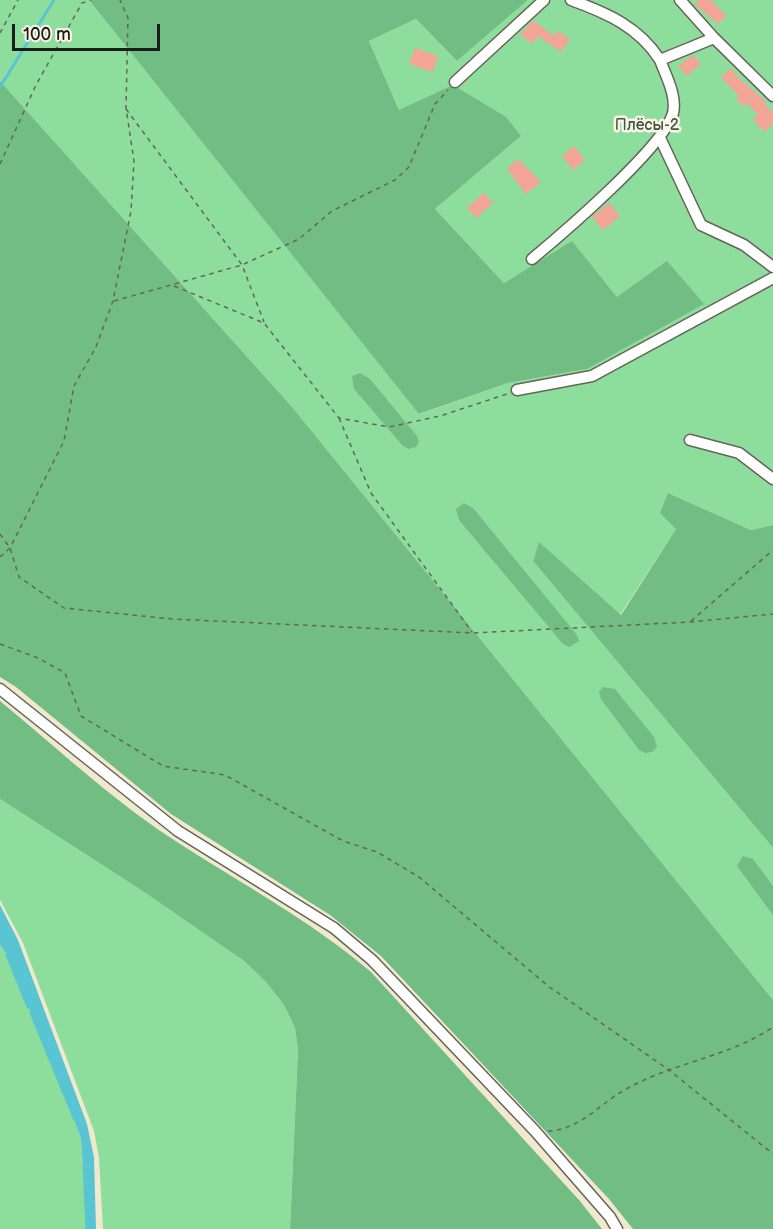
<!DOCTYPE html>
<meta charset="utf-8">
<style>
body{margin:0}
#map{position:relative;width:773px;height:1229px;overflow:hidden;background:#f0e9ce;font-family:"Balsamiq Sans",sans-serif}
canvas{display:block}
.scale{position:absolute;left:12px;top:24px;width:148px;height:27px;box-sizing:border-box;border:3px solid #1c1c1c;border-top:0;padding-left:8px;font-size:18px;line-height:21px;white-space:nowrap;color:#1c1c1c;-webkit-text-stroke:4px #fcf5e5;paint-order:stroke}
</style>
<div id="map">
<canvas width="773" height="1229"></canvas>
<div class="scale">100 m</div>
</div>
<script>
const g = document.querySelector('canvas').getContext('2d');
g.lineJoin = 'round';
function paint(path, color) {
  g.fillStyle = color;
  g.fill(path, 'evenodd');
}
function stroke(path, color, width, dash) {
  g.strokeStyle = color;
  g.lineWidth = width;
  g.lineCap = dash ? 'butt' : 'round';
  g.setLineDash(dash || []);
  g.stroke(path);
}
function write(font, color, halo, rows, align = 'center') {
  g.font = font + ' "Balsamiq Sans",sans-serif';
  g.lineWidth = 5;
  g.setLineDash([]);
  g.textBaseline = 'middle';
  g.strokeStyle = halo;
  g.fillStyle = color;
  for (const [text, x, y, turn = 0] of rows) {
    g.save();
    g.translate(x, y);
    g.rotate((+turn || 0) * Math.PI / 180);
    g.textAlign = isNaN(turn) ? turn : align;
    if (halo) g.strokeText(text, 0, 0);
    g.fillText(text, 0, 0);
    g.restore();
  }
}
paint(new Path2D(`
 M 0,0 L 89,0 L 420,414 L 508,383 L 587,369 L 617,297 L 572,242 L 504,283 L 435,209 L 521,136 L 399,110 L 369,41 L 416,19 L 457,61 L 528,0 L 773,0 L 773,525 L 751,530 L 668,493 L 676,529 L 620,615 L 539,543 L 533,561 L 773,848 L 773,1000 L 293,408 L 0,81 Z
 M 0,799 L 141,890 L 244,961 L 266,982 L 284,1005 L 295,1028 L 298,1050 L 290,1229 L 103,1229 L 99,1158 L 94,1131 L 23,943 L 0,900 Z
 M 0,945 L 6,953 L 66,1097 L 81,1139 L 87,1229 L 0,1229 Z`), '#8dde9d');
paint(new Path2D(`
 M 89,0 L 528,0 L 457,61 L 416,19 L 369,41 L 399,110 L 453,85 L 506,117 L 521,136 L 435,209 L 504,283 L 572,241 L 617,297 L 667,261 L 704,304 L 587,369 L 508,383 L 419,414 Z
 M 0,81 L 293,408 L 773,1000 L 773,1229 L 633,1229 L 609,1199 L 381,956 L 330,915 L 171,814 L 16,687 L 0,677 Z
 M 360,373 L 370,379 L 417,436 L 419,442 L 416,447 L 409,449 L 403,446 L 354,389 L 352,376 Z
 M 668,493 L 751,530 L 773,525 L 773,848 L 533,561 L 539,542 L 621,615 L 676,529 L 660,513 Z
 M 464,503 L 473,508 L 577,635 L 579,641 L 569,647 L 563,644 L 459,520 L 456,509 Z
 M 603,687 L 615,689 L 654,737 L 657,747 L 652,752 L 645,753 L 639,750 L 601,699 L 599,692 Z
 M 0,701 C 56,747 110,798 171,838 C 238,882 309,919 371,972 L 579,1200 L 602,1229 L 290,1229 L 298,1050 L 295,1028 L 284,1005 L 266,982 L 244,961 L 141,890 L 0,799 Z
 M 743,856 L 753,859 L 773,886 L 773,915 L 737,866 Z`), '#72bd84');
paint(new Path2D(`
 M 0,905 L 18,940 L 87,1124 L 94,1157 L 96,1229 L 87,1229 L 81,1139 L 66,1097 L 6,953 L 0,945 Z`), '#59c5d2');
stroke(new Path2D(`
 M 0,87 L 54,0
 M 7,955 L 28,1007
 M 31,1013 L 75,1120
 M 84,1165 L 87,1229`), '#59c5d2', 3);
paint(new Path2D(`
 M 699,0 L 711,0 L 726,16 L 718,24 L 694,4 Z
 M 533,20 L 554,36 L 558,31 L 570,39 L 561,52 L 538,36 L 532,44 L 520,35 Z
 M 415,48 L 438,56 L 433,72 L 409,64 Z
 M 693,55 L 701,64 L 687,76 L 678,66 Z
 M 731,68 L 739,78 L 767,102 L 764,104 L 773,113 L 773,123 L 765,132 L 753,120 L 758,115 L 747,103 L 744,107 L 736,99 L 739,96 L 721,78 Z
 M 574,146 L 585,160 L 573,170 L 562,156 Z
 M 518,159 L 541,182 L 526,194 L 507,169 Z
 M 484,193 L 493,203 L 476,218 L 467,208 Z
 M 609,203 L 620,216 L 603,230 L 592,217 Z`), '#f3a596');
const minor = new Path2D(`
 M 571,0 C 607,13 639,27 660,60 L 714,38 L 773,96
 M 680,0 L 714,38
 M 455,82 L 544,0
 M 660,138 L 701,225 L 744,245 L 773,267
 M 532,259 C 562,234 664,147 673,113 C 677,96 666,76 660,60
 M 517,390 L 592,376 L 773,278
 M 690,440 L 739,453 L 773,479
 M 0,689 L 178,831 L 334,928 L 372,960 L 535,1131 L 610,1217 L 617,1229`);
stroke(minor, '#66645a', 13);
stroke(new Path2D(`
 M 0,33 L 18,0
 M 126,109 L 242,265 L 264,322
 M 0,164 L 36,85 L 82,3 L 91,0
 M 174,286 L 264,323 L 339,418 L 389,427 L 440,416 L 507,394
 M 114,301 L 242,265 L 299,239 L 332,211 L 395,180 L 409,167 L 435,104 L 448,90
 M 339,418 L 371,493 L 472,632
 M 0,534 L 10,548 L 19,577 L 64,608 L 172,619 L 473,633 L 690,622 L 773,614
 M 0,557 L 10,548 L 64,441 L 74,386 L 96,347 L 113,301 L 131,211 L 134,161 L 126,108 L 128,18 L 120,0
 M 691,621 L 773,550
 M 0,644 L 38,658 L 65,673 L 81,716 L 163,766 L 225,775 L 343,841 L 377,852 L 419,877 L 548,986 L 669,1070 L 773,1154
 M 548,1131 C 581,1130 601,1102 628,1088 C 675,1062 729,1057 773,1027`), '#66645a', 1.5, [4.5, 4.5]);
stroke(minor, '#fff', 10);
write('16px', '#3e5643', '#fcf5e5', [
 ["Плёсы-2",647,126]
]);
</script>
